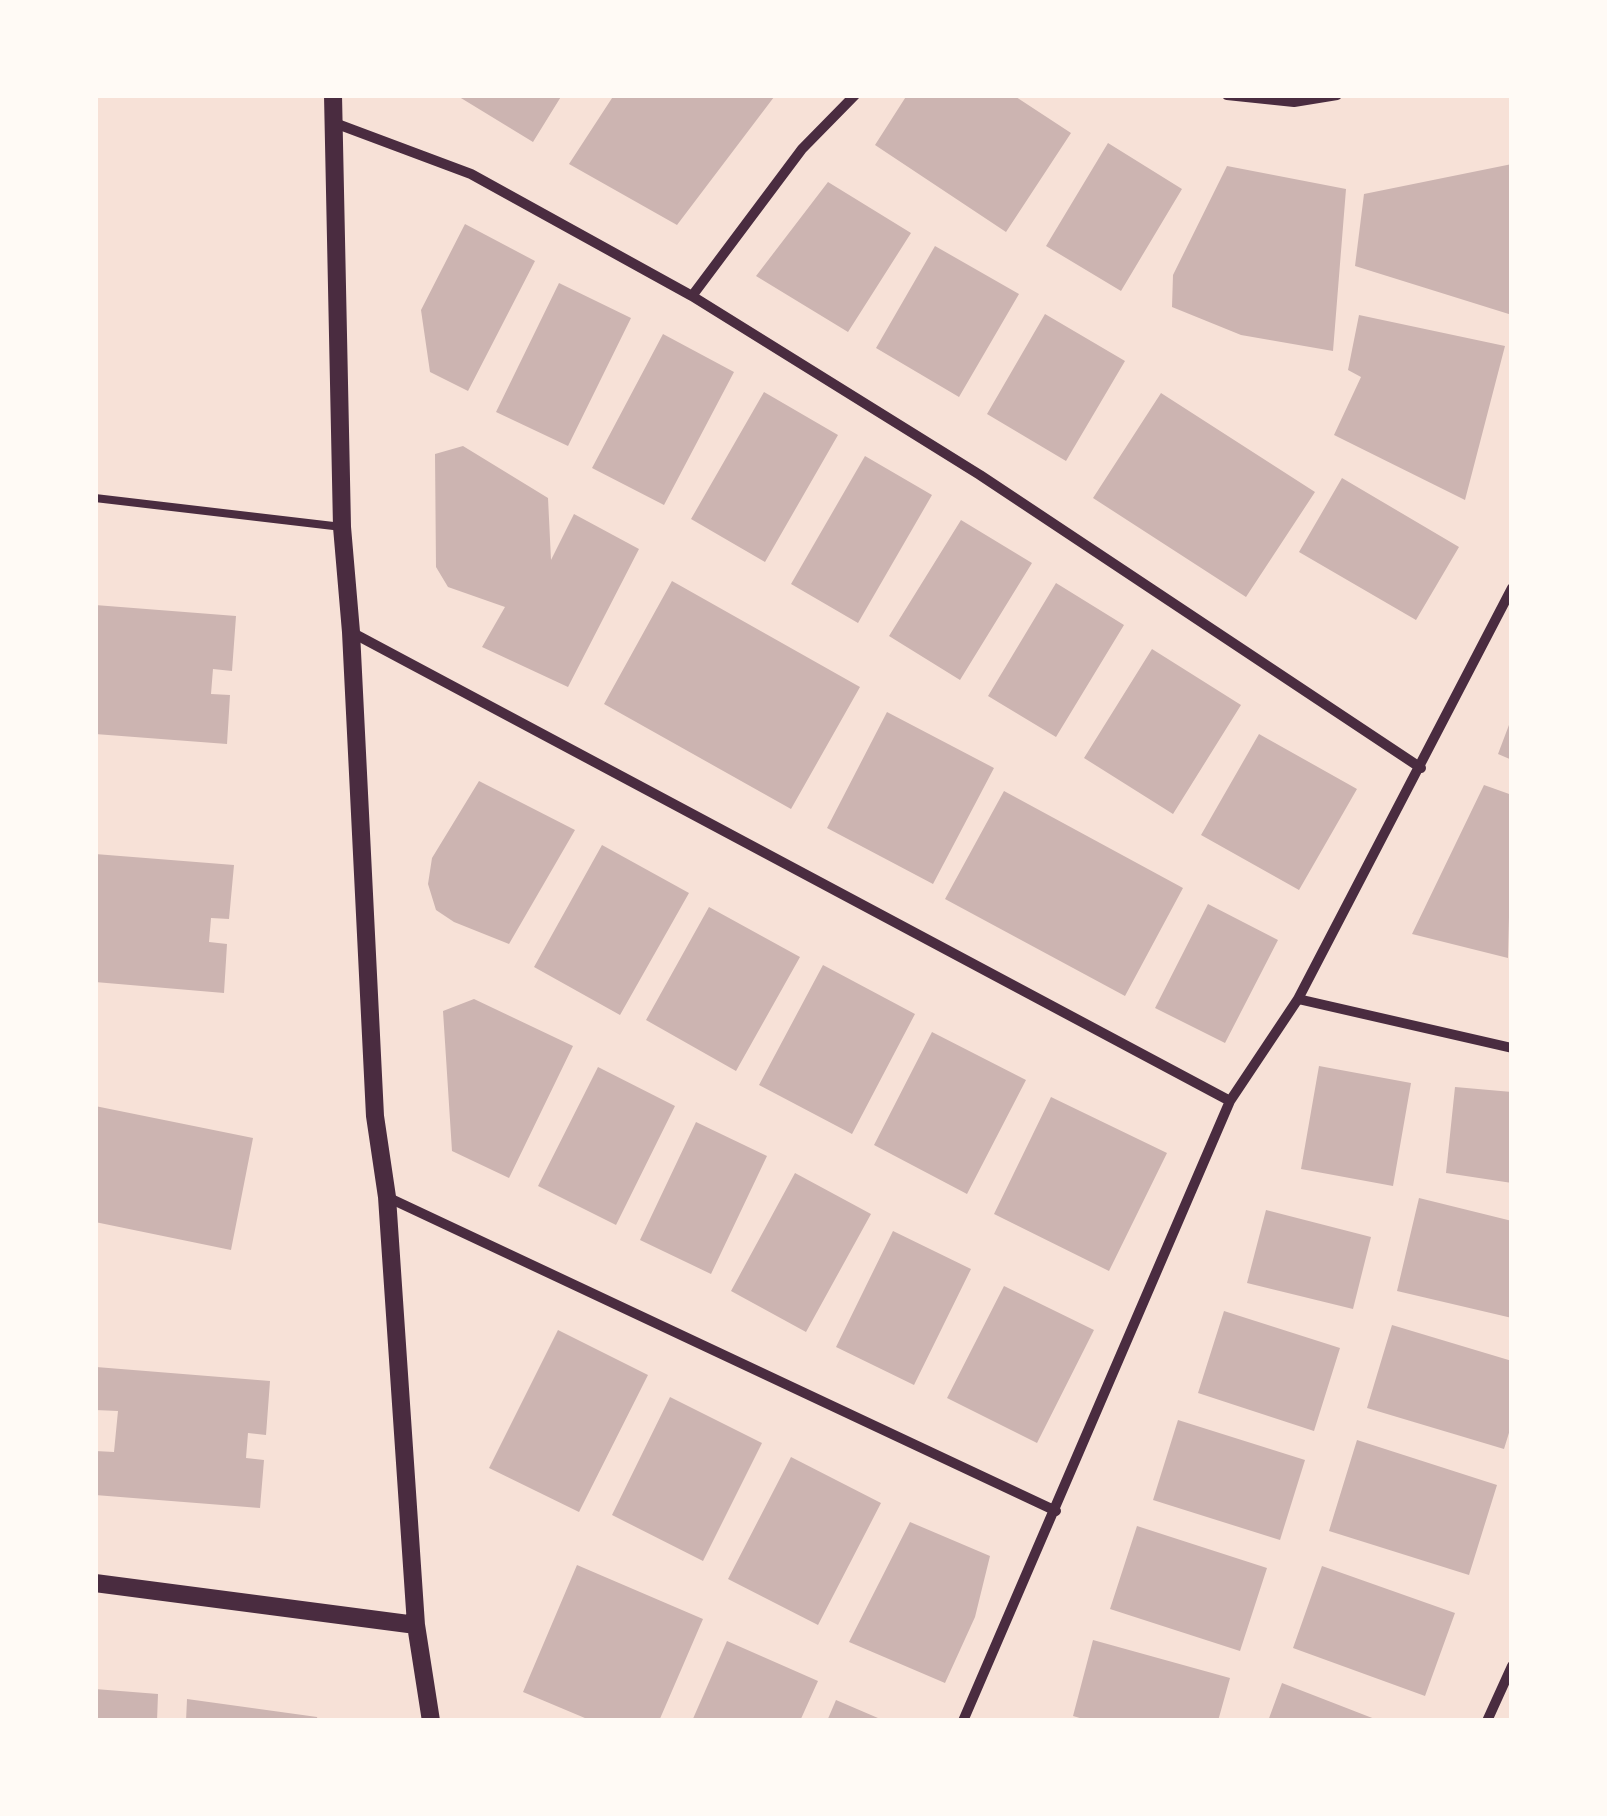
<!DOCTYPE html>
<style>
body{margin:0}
#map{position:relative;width:1607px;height:1816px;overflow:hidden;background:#f7e1d7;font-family:"Fira Sans Condensed",sans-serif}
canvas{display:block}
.frame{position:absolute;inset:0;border:98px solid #fffaf5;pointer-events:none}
</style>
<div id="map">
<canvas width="1607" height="1816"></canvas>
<div class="frame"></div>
</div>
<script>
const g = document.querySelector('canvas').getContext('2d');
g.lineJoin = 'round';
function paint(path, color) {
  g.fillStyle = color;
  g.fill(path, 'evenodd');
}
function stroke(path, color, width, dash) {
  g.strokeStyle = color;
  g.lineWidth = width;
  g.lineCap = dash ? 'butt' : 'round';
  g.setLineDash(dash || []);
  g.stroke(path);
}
paint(new Path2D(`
 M 456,95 L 562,95 L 533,142 Z
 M 614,95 L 771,95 L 774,97 L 677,225 L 569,164 Z
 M 907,95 L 1013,95 L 1071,133 L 1006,232 L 875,145 Z
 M 1108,143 L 1182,189 L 1121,291 L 1046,246 Z
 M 1512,164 L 1512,315 L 1355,266 L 1364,194 Z
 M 1227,166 L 1346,189 L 1333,351 L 1241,335 L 1172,307 L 1173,275 Z
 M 828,182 L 911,233 L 848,332 L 756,276 Z
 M 465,224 L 535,261 L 468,391 L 430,372 L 421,310 Z
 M 935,246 L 1019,294 L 959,397 L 876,348 Z
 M 559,283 L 631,318 L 568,446 L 496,412 Z
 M 1045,314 L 1125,361 L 1066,461 L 987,414 Z
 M 1359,315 L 1505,346 L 1465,500 L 1334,435 L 1361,377 L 1348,370 Z
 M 663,334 L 734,372 L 664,505 L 592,468 Z
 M 764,392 L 838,435 L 765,562 L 691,519 Z
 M 1161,393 L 1315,492 L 1246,597 L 1093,498 Z
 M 463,446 L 548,498 L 551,560 L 574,514 L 639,549 L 568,687 L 482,647 L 505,607 L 448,587 L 436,567 L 435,454 Z
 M 865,456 L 932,495 L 858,623 L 791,584 Z
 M 1342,478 L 1459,547 L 1416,620 L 1299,552 Z
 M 961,520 L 1032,563 L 960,680 L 889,636 Z
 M 672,581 L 860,687 L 791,809 L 604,704 Z
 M 1056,583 L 1124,625 L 1056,737 L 988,696 Z
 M 95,605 L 236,616 L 232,671 L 213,669 L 211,694 L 230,695 L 227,744 L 95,734 Z
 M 1152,649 L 1241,705 L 1173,814 L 1084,758 Z
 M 887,712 L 994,768 L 933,884 L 827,828 Z
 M 1512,717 L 1512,760 L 1498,754 Z
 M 1259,734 L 1357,789 L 1299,890 L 1201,835 Z
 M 479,781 L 575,830 L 509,944 L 454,922 L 436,910 L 428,884 L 432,858 Z
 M 1484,785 L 1512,795 L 1508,958 L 1412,934 Z
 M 1004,791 L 1183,888 L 1125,996 L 945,899 Z
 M 602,845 L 689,893 L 620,1015 L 534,967 Z
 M 95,854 L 234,865 L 229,919 L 211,918 L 209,942 L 227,944 L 224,993 L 95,982 Z
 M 1208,904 L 1278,940 L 1225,1043 L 1155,1008 Z
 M 709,907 L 800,957 L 736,1071 L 646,1020 Z
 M 823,965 L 915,1014 L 852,1134 L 759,1085 Z
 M 474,999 L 573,1046 L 509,1178 L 452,1151 L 443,1011 Z
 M 932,1032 L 1026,1080 L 967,1194 L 874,1145 Z
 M 1319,1066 L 1411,1083 L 1393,1186 L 1301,1169 Z
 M 598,1067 L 675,1106 L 616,1225 L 538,1186 Z
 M 1455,1087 L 1512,1092 L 1512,1183 L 1446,1173 Z
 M 1051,1097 L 1167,1153 L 1109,1271 L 994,1214 Z
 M 95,1106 L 253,1138 L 231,1250 L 95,1222 Z
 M 696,1122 L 767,1156 L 711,1274 L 640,1240 Z
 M 795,1173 L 871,1214 L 806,1332 L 731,1291 Z
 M 1419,1198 L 1512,1221 L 1512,1318 L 1397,1291 Z
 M 1266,1210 L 1371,1237 L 1353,1309 L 1247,1283 Z
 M 893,1231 L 971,1269 L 914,1385 L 836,1347 Z
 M 1004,1286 L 1094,1330 L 1037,1443 L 947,1398 Z
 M 1224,1311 L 1340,1348 L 1314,1431 L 1198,1393 Z
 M 1392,1325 L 1512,1361 L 1512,1423 L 1504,1449 L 1367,1408 Z
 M 558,1330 L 648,1375 L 579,1512 L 489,1468 Z
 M 96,1367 L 270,1381 L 266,1435 L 248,1433 L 246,1458 L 264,1460 L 260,1508 L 95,1495 L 95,1451 L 114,1452 L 118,1411 L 95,1410 Z
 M 670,1397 L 762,1443 L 703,1561 L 612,1515 Z
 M 1178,1420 L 1305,1460 L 1280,1540 L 1153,1500 Z
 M 1357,1440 L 1497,1485 L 1469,1575 L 1329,1531 Z
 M 791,1457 L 881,1503 L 818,1625 L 728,1579 Z
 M 910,1522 L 990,1556 L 975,1617 L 945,1683 L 849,1642 Z
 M 1137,1526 L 1267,1568 L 1240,1651 L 1110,1609 Z
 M 577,1565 L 703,1619 L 659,1721 L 592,1721 L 523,1692 Z
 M 1322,1566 L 1455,1613 L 1425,1696 L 1293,1648 Z
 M 1093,1640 L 1230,1678 L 1218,1721 L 1090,1721 L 1073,1716 Z
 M 727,1641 L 818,1681 L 800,1721 L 692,1721 Z
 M 1282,1683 L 1380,1721 L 1268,1721 Z
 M 95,1689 L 158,1694 L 157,1721 L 95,1721 Z
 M 187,1699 L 317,1717 L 318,1721 L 186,1721 Z
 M 836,1700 L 885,1721 L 827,1721 Z`), '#ccb4b1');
stroke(new Path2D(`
 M 95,498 L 342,527`), '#4a2c40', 8);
stroke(new Path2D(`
 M 1227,95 L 1294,102 L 1337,95
 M 332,122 L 471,174 L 692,296 L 980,475 L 1421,768
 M 692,296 L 802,149 L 855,95
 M 351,632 L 1230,1101
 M 1298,999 L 1512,1048
 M 387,1197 L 1056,1511
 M 963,1721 L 1230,1101 L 1298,999 L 1512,588
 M 1487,1721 L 1512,1666`), '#4a2c40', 10);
stroke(new Path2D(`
 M 333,95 L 342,527 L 351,632 L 375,1116 L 387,1197 L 416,1625 L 431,1721
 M 95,1583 L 416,1625`), '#4a2c40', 18);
</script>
